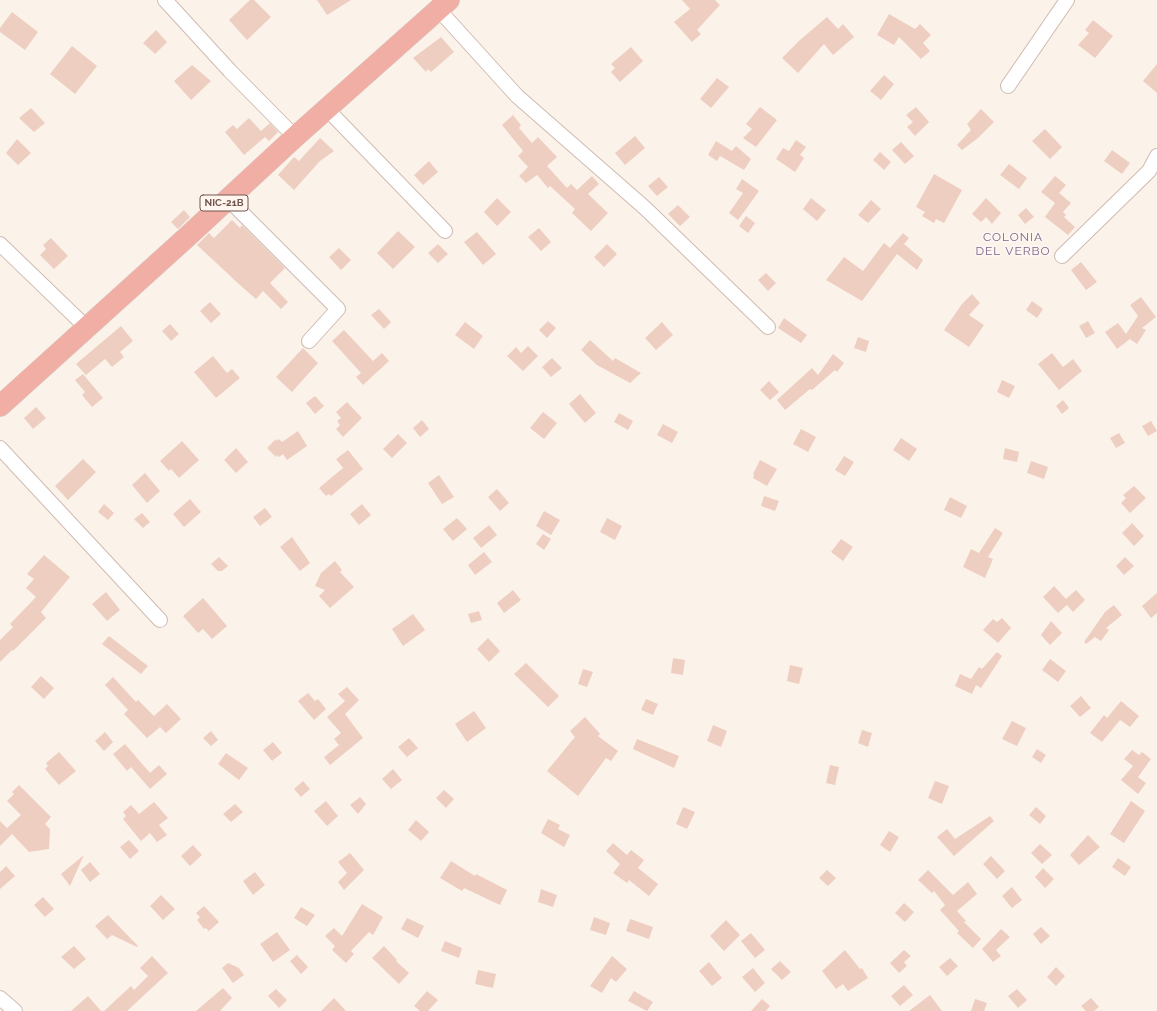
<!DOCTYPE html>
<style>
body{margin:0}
canvas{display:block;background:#fbf2e9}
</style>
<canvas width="1157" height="1011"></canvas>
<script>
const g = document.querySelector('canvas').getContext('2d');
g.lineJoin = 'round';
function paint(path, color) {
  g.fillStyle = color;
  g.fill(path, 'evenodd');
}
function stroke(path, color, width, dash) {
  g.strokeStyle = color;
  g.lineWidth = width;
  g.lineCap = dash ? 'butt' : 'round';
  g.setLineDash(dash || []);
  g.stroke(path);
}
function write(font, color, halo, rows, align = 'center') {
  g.font = font + ' Raleway,sans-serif';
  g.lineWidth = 4;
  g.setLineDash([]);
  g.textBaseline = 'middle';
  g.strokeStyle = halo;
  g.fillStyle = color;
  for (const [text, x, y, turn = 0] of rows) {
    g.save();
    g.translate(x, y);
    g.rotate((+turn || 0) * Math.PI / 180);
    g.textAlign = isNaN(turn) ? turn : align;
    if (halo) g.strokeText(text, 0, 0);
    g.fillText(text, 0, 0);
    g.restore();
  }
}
paint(new Path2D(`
 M 250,0 L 254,0 L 271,17 L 247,40 L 229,20 Z
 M 317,0 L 351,0 L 327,15 Z
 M 682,0 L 715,0 L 720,5 L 697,30 L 701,34 L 692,42 L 674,22 L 690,9 Z
 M 12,12 L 38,32 L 25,50 L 0,32 L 0,28 Z
 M 889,14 L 915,29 L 920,24 L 931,35 L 923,43 L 930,51 L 921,59 L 899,37 L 894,45 L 877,35 Z
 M 827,17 L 838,29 L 843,24 L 854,37 L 833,55 L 824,44 L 798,73 L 782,58 L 800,40 Z
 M 1093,20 L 1113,36 L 1095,58 L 1078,45 L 1089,33 L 1085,30 Z
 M 156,30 L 167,42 L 155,54 L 143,43 Z
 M 441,37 L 454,52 L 431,72 L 428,69 L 426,72 L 413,58 Z
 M 72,46 L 97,66 L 75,94 L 50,74 Z
 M 631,47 L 643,61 L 620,82 L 611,72 L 615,68 L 611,64 Z
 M 1157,64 L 1157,93 L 1143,81 Z
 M 192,65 L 211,81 L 191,100 L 174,81 Z
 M 884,75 L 894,84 L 881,100 L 870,91 Z
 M 717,78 L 729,87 L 711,108 L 700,99 Z
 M 760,107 L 777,120 L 756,147 L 743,138 L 752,129 L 746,124 Z
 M 916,107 L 929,122 L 915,136 L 907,127 L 913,122 L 906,115 Z
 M 31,108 L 45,123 L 34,132 L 19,118 Z
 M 981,109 L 994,122 L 978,138 L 962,150 L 957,145 L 971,130 L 967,124 Z
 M 513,115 L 521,125 L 519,128 L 532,143 L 538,137 L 557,157 L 547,166 L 567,188 L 571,184 L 577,190 L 592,176 L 599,184 L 588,194 L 608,213 L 591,231 L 572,213 L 575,209 L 550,186 L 548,188 L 537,175 L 526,183 L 519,176 L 528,167 L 518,156 L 523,151 L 502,125 Z
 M 249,118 L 261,131 L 270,123 L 278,132 L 269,141 L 265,137 L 244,155 L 225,132 L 233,125 L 237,129 Z
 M 1045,129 L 1062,147 L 1050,159 L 1032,141 Z
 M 635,136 L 645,148 L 625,165 L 615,153 Z
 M 320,138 L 334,151 L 320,161 L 294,190 L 278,175 L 294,157 L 299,161 Z
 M 17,139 L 31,153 L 18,165 L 6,153 Z
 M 796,140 L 806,147 L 800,155 L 804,158 L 795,172 L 776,159 L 783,148 L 789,151 Z
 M 716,141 L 732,151 L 736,146 L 751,159 L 744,170 L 720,156 L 717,161 L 708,155 Z
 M 901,142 L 914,156 L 905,164 L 892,150 Z
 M 1112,150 L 1130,163 L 1122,174 L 1104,161 Z
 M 880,152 L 891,162 L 884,170 L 873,160 Z
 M 429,161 L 438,172 L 423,185 L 414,175 Z
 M 1009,164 L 1027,178 L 1019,189 L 1000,175 Z
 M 934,174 L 962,190 L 944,223 L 936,219 L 934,223 L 922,216 L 925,212 L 916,207 Z
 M 1055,176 L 1066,185 L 1059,193 L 1071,203 L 1063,212 L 1066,215 L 1064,217 L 1075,227 L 1068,235 L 1045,217 L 1055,203 L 1041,192 Z
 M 659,177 L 668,187 L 657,196 L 648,186 Z
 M 742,179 L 759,191 L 738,220 L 729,213 L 743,193 L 736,189 Z
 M 497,198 L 511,212 L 497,226 L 484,212 Z
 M 811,198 L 826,210 L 817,221 L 803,209 Z
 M 986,198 L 1001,213 L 992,224 L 986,217 L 981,222 L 972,214 Z
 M 871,200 L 881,209 L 868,223 L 858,215 Z
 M 678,205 L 690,217 L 680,226 L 668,214 Z
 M 1026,208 L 1034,217 L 1025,224 L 1018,215 Z
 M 184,210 L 190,217 L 178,229 L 171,222 Z
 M 746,216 L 755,223 L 748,233 L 739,226 Z
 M 232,220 L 240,228 L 242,225 L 285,268 L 270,283 L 288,302 L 281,309 L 263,291 L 256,299 L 241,286 L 197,245 L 209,233 L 214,238 Z
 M 539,228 L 551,242 L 541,251 L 528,237 Z
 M 398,231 L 415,247 L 393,269 L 377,253 Z
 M 477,232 L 496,254 L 483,265 L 464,242 Z
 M 903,233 L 909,238 L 904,244 L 923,260 L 917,270 L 897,254 L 862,301 L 826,280 L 844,257 L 863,271 L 884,243 L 890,248 Z
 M 51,238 L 68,256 L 54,269 L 40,255 L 46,249 L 43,245 Z
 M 438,244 L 448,254 L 438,263 L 428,253 Z
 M 607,244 L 617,254 L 604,267 L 594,257 Z
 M 339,248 L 351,260 L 341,270 L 329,257 Z
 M 1081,262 L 1097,282 L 1086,290 L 1071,270 Z
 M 766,273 L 776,283 L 768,291 L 758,280 Z
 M 972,294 L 980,303 L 969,315 L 984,325 L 969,347 L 944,330 L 962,304 Z
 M 1141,297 L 1156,317 L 1142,328 L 1146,330 L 1137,344 L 1130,339 L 1117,349 L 1105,332 L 1118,323 L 1126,334 L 1138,316 L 1130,305 Z
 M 1032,301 L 1043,309 L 1037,318 L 1026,310 Z
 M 210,302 L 221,314 L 211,323 L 200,311 Z
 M 379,309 L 391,322 L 384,329 L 371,315 Z
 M 784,318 L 807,335 L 801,343 L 778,328 Z
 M 548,321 L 556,328 L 547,338 L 539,330 Z
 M 1088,321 L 1095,333 L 1086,338 L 1079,326 Z
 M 465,322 L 483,336 L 474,349 L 455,335 Z
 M 662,322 L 673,335 L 656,350 L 645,338 Z
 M 170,324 L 179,334 L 171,341 L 162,331 Z
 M 121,326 L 133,341 L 120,352 L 124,357 L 112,367 L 105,359 L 86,375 L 76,364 Z
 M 344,330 L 373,361 L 382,353 L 389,361 L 363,385 L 356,377 L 361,373 L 332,341 Z
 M 858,337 L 869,341 L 866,352 L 854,348 Z
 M 590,340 L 613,361 L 615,358 L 641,373 L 630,383 L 597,365 L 581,350 Z
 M 528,346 L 538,356 L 523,371 L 507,356 L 516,347 L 521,353 Z
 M 303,348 L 318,363 L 292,392 L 276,377 Z
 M 1052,353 L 1063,367 L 1073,359 L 1082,371 L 1059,390 L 1038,364 Z
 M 833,354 L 844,363 L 837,372 L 835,370 L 812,390 L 810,389 L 785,410 L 777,400 L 812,368 L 818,375 Z
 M 213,356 L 227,373 L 232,369 L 240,378 L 216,398 L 194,372 Z
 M 552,358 L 562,368 L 551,377 L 542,367 Z
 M 83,374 L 103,398 L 92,407 L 82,395 L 85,392 L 75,380 Z
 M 1002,380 L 1015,386 L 1009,398 L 997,392 Z
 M 769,381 L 779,392 L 770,400 L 760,390 Z
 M 580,394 L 596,413 L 585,423 L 569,404 Z
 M 315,396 L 324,406 L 315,414 L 306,403 Z
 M 1063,400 L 1069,408 L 1062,414 L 1056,406 Z
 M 347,402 L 362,418 L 343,437 L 336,429 L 340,425 L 337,421 L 341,418 L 336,412 Z
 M 36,407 L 46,418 L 33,429 L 24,418 Z
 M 543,412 L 557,423 L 544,439 L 530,428 Z
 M 619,413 L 633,421 L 628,430 L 614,422 Z
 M 422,420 L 429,429 L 420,437 L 413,428 Z
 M 1151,421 L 1157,431 L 1148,436 L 1142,426 Z
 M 663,424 L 678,432 L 672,443 L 657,435 Z
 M 801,429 L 816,437 L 808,452 L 793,444 Z
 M 298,431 L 307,446 L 287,460 L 283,454 L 279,457 L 277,455 L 276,457 L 267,448 L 276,439 L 277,441 L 279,439 L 282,442 Z
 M 1119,433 L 1125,443 L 1116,448 L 1110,438 Z
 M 398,434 L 407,443 L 392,458 L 383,449 Z
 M 901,438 L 917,449 L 909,461 L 893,450 Z
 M 182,441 L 199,460 L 179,478 L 171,469 L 169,471 L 160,461 Z
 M 236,448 L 248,462 L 236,473 L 224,460 Z
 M 1005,448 L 1019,452 L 1017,462 L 1003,459 Z
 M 348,450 L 363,469 L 331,496 L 329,494 L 326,496 L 319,488 L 343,468 L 336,459 Z
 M 844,456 L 854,462 L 845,476 L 835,470 Z
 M 83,459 L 96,472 L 68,500 L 55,486 Z
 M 760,460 L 777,469 L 767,486 L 753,478 L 754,475 L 753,474 Z
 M 1031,461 L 1048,467 L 1044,479 L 1027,473 Z
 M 145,473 L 160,491 L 147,503 L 132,485 Z
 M 439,475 L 454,497 L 442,504 L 428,483 Z
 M 1134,486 L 1146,498 L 1130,513 L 1121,503 L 1126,498 L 1123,495 Z
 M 497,489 L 509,503 L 500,511 L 488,497 Z
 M 764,496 L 779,501 L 775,511 L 761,506 Z
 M 950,497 L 967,506 L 961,518 L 944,510 Z
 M 190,499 L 201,512 L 184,527 L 173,514 Z
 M 104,504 L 114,513 L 108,520 L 98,512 Z
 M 362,504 L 371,515 L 359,525 L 350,514 Z
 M 265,508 L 272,517 L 260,526 L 253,517 Z
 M 544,511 L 560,520 L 551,535 L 536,526 Z
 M 142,513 L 150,522 L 143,528 L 134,519 Z
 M 457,518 L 467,529 L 453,541 L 443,529 Z
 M 607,518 L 622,526 L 615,540 L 600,532 Z
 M 1132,523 L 1144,536 L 1134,546 L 1122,533 Z
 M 489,525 L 497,535 L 481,548 L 473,538 Z
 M 995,528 L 1003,533 L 988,557 L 993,559 L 985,578 L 963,567 L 971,549 L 979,553 Z
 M 543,534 L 551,539 L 544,550 L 536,544 Z
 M 292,537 L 310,563 L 300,571 L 280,547 Z
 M 841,539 L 853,547 L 843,561 L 831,552 Z
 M 484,552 L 492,562 L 475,575 L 468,565 Z
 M 44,555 L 70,577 L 41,612 L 46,618 L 13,651 L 12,650 L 0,662 L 0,640 L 13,627 L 10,624 L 36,597 L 26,588 L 34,579 L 27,574 Z
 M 219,557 L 228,566 L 222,571 L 218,571 L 211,564 Z
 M 1125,557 L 1134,566 L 1124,575 L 1116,566 Z
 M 335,561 L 342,570 L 340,572 L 354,587 L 330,608 L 319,596 L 325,590 L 315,586 L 321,573 Z
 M 1054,586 L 1066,599 L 1076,590 L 1085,600 L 1073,612 L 1067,605 L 1058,613 L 1043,597 Z
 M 513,590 L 521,600 L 504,613 L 497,603 Z
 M 106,592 L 120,610 L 107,621 L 92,604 Z
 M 1157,593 L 1157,613 L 1151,618 L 1142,606 Z
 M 203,598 L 227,626 L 212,639 L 203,629 L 198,633 L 183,616 Z
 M 1114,605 L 1122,615 L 1106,628 L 1109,630 L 1101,641 L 1095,637 L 1086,644 L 1084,642 L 1105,612 Z
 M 479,611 L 482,620 L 471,623 L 468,614 Z
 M 413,614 L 425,630 L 403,646 L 392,629 Z
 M 1002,618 L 1011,628 L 998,643 L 983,630 L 993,619 L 997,622 Z
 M 1051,621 L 1062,633 L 1050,645 L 1041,635 Z
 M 109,636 L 148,666 L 141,674 L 102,644 Z
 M 488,638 L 500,651 L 489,662 L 477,649 Z
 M 997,652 L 1002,656 L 981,688 L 976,685 L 972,694 L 955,686 L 960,674 L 971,679 L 979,667 L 982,669 Z
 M 673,658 L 685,660 L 683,675 L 671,673 Z
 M 1050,659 L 1066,671 L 1058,682 L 1042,670 Z
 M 526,663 L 559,696 L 548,707 L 514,674 Z
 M 790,665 L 803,668 L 799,684 L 787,681 Z
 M 583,669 L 593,672 L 587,687 L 578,684 Z
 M 41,676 L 54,688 L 44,699 L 31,687 Z
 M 113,677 L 136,702 L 138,700 L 154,716 L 167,704 L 181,719 L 166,733 L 160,727 L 147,738 L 124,714 L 128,710 L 105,685 Z
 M 347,687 L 359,700 L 345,714 L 363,738 L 330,765 L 324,757 L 339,745 L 334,739 L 341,733 L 327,717 L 345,701 L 338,694 Z
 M 308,693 L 315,701 L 318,699 L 326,709 L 314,720 L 298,701 Z
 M 1081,696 L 1091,708 L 1080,717 L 1070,706 Z
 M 646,699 L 658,704 L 653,715 L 641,710 Z
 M 1121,701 L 1139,716 L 1130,727 L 1120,720 L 1102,742 L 1090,733 L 1104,715 L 1107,718 Z
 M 474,711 L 486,728 L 467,742 L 455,724 Z
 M 585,717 L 600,734 L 598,736 L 618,751 L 611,761 L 606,758 L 578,796 L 547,771 L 575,737 L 570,731 Z
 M 1012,721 L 1026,728 L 1017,746 L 1002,739 Z
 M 713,725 L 727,731 L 721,747 L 707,741 Z
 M 862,730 L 872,733 L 868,747 L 858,743 Z
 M 211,731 L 218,740 L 211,746 L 203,738 Z
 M 105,732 L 113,742 L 104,751 L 95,741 Z
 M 409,738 L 418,748 L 407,757 L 398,747 Z
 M 637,739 L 679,756 L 674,768 L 633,749 Z
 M 273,742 L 282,753 L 272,761 L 263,750 Z
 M 125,744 L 150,773 L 159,765 L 167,774 L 150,789 L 131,767 L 127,771 L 113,754 Z
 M 1037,749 L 1046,755 L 1041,763 L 1032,757 Z
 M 1132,750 L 1139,755 L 1142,752 L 1151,759 L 1138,777 L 1146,783 L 1138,794 L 1121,780 L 1133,766 L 1124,759 Z
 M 59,752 L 76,771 L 59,785 L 45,769 L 48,766 L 46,763 Z
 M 226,753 L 248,768 L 239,780 L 218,764 Z
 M 830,765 L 839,767 L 835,785 L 826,783 Z
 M 393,769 L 402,780 L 391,789 L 382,779 Z
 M 303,781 L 310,789 L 301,797 L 294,789 Z
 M 935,781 L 949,786 L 942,804 L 928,798 Z
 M 19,785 L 51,817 L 45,824 L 50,829 L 49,849 L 29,852 L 12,834 L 0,846 L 0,821 L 7,828 L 21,815 L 7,801 L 14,794 L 12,792 Z
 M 444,790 L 454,799 L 446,808 L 436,798 Z
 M 360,797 L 366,804 L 358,814 L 350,805 Z
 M 326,801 L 338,816 L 327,826 L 314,811 Z
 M 1131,801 L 1145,811 L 1124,843 L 1110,834 Z
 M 154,802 L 168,818 L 159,825 L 167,835 L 157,842 L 150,833 L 141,841 L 123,819 L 126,816 L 123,812 L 131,805 L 139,814 Z
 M 235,804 L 243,812 L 231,822 L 223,814 Z
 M 683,807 L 695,812 L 687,829 L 676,824 Z
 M 1036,807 L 1046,816 L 1040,824 L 1029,815 Z
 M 990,816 L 994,821 L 954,856 L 937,837 L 947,829 L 955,839 Z
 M 548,819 L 560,825 L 558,829 L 570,835 L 564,847 L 541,833 Z
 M 416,820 L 429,832 L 421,841 L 408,830 Z
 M 889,831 L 899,837 L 890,852 L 880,845 Z
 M 1088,835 L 1100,847 L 1079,865 L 1070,855 Z
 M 129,840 L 139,851 L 130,859 L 120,847 Z
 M 613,843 L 627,855 L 631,850 L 644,860 L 638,868 L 658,884 L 649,896 L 629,880 L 627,883 L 613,873 L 620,864 L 606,851 Z
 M 1040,844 L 1052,855 L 1042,864 L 1031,853 Z
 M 193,845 L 202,855 L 190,866 L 181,856 Z
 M 350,853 L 364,870 L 344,890 L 338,882 L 347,873 L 338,862 Z
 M 84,855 L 70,886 L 61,874 Z
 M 991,856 L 1005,871 L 997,879 L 983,864 Z
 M 1118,858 L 1131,867 L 1125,876 L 1112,867 Z
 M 451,861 L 475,876 L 476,874 L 507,890 L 500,905 L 464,888 L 462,891 L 440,878 Z
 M 90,862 L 100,874 L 90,882 L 81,870 Z
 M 6,866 L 15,876 L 0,889 L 0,872 Z
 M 1043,868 L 1054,879 L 1045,888 L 1035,877 Z
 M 827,870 L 836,878 L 828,886 L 819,878 Z
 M 928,870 L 953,895 L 968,882 L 977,894 L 957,911 L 966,921 L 964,922 L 981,939 L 973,948 L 957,933 L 959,931 L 940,910 L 945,905 L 934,891 L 932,893 L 918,880 Z
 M 255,872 L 265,885 L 253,895 L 243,881 Z
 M 1012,887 L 1022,900 L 1012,908 L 1002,896 Z
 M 541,889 L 557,895 L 553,907 L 538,902 Z
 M 161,895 L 175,909 L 163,920 L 150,906 Z
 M 43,897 L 54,909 L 45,917 L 34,905 Z
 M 904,903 L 914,912 L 905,922 L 895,913 Z
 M 362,904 L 383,917 L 373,935 L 369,932 L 351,951 L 354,954 L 346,963 L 332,950 L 335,946 L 325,936 L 334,928 L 342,936 Z
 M 204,906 L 219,922 L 209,931 L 206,928 L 204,929 L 197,920 L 200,917 L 196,913 Z
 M 301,907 L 315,915 L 307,926 L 294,918 Z
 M 108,915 L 138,946 L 137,947 L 112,935 L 107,939 L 95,926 Z
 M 594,917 L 610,923 L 606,935 L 590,930 Z
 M 407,918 L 424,926 L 418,938 L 401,929 Z
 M 630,919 L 653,927 L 649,939 L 626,931 Z
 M 726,920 L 740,935 L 724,951 L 710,936 Z
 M 1041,927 L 1050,936 L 1041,944 L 1033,934 Z
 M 1001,929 L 1010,937 L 996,950 L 1001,956 L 993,962 L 982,949 Z
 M 277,932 L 290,950 L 273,962 L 260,944 Z
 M 751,933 L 765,950 L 755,958 L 741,941 Z
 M 445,941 L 462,948 L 459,958 L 441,951 Z
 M 74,946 L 86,959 L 74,969 L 61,957 Z
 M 384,946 L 397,960 L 396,961 L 409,973 L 399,984 L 372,958 Z
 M 845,950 L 860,969 L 862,968 L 868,978 L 848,991 L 843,984 L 836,989 L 822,971 Z
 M 904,950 L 911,956 L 904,962 L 907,966 L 899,973 L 890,963 Z
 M 297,955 L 308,967 L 301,974 L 290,961 Z
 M 152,956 L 168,973 L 127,1011 L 104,1011 L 131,986 L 134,990 L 148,976 L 140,968 Z
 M 612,956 L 627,969 L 616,982 L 611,978 L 602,993 L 590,986 Z
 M 950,958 L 958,966 L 947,976 L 939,967 Z
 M 780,961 L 791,972 L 782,980 L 771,969 Z
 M 709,962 L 722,978 L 712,986 L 699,971 Z
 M 228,963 L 239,968 L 244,975 L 233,983 L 222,968 Z
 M 1056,967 L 1065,976 L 1056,986 L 1047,977 Z
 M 753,968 L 765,983 L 755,992 L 742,977 Z
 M 478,970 L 496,974 L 493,988 L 475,984 Z
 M 904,985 L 913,995 L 900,1006 L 891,996 Z
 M 223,988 L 232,998 L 220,1011 L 196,1011 Z
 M 276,989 L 287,1000 L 279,1008 L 268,996 Z
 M 1017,989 L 1027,1000 L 1018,1008 L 1008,996 Z
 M 427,991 L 438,1000 L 428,1011 L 420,1011 L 414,1006 Z
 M 634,991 L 653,1002 L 647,1011 L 628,1001 Z
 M 930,995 L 942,1011 L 909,1011 Z
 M 88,996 L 101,1011 L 71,1011 Z
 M 334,998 L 346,1011 L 321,1011 Z
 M 1091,998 L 1099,1007 L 1094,1011 L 1086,1011 L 1081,1006 Z
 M 762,999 L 770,1006 L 766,1011 L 751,1011 Z
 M 975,999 L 987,1003 L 984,1011 L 971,1011 Z`), '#efcec2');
const minor = new Path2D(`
 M 165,0 L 230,71 L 295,137
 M 439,10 L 517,96 L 645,208 L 768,327
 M 1008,86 L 1067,0
 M 327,109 L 445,231
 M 228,199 L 338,309 L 309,341
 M 0,244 L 86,327
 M 1062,256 L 1149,171 L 1157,156
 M 0,448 L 160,620
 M 0,998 L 15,1011`);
const highway = new Path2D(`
 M 0,406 L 188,236 L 295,137 L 449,0`);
stroke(minor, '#cfbbb2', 16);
stroke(highway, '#d8d0cd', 22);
stroke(minor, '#fff', 14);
stroke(highway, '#f1aea4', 21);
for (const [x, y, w] of [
 [224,203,48]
]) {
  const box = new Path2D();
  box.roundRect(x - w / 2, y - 8, w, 16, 3);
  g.fillStyle = '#fef6ef';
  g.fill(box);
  stroke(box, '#74564e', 1);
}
write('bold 10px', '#74564e', null, [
 ["NIC-21B",224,203]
]);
g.letterSpacing = '1px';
write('12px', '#7c6690', '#fef6ef', [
 ["COLONIA",1013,237],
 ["DEL VERBO",1013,251]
]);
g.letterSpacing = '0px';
</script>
